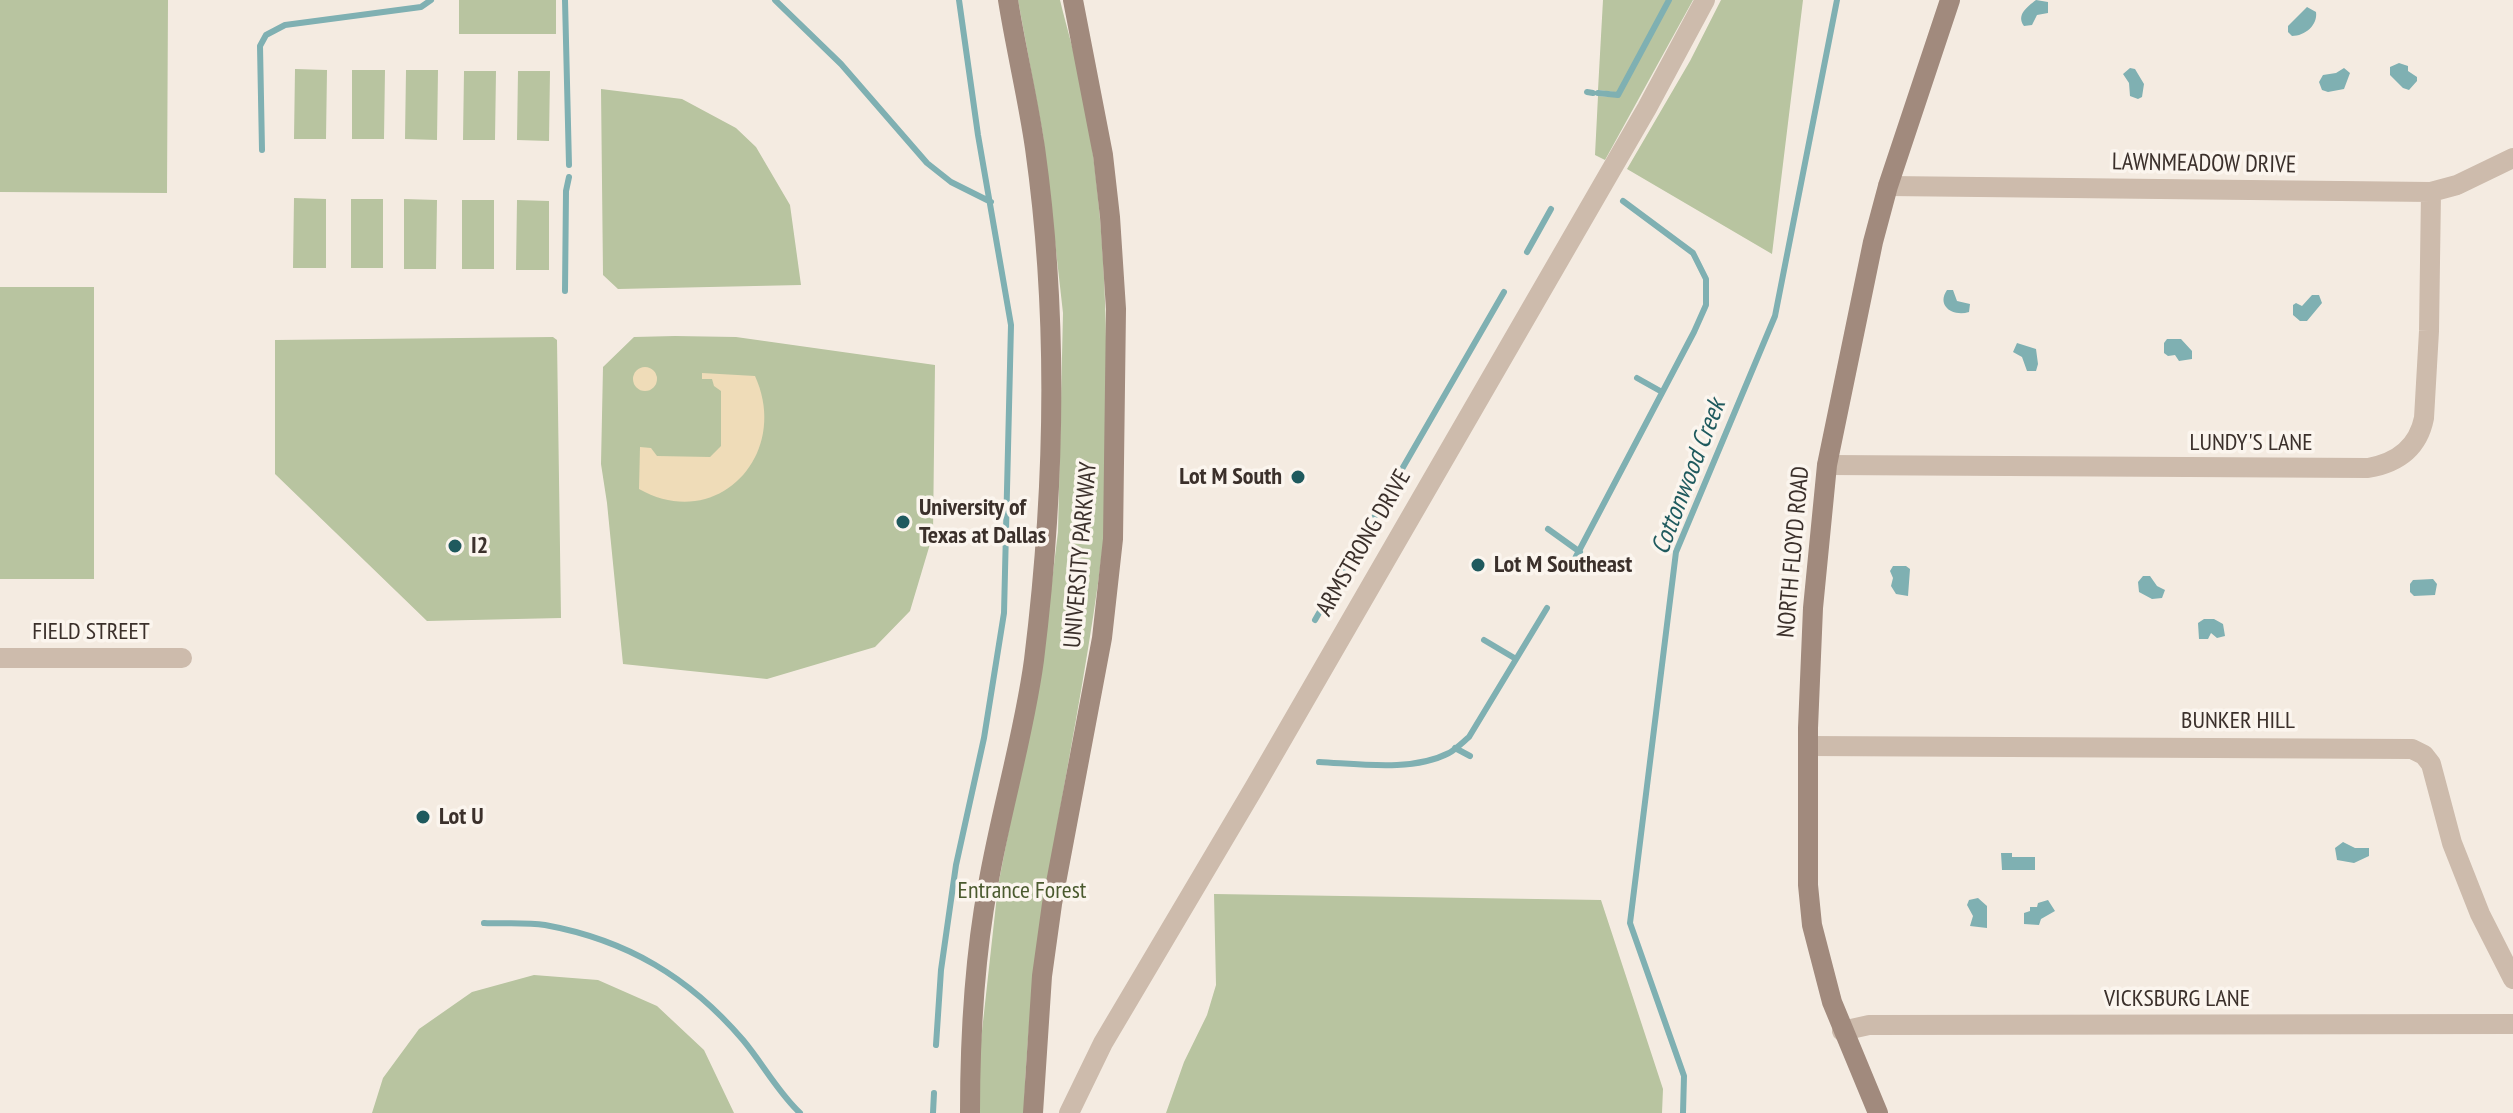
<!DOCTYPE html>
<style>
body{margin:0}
canvas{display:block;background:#f4ebe1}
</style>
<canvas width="2513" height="1113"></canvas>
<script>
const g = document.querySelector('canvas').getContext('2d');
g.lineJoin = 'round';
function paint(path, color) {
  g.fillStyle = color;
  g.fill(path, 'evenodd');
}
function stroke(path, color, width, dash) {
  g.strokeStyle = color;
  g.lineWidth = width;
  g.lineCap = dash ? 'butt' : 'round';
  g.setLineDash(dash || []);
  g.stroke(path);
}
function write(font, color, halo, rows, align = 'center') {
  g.font = font + ' "PT Sans Narrow",sans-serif';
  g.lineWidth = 7;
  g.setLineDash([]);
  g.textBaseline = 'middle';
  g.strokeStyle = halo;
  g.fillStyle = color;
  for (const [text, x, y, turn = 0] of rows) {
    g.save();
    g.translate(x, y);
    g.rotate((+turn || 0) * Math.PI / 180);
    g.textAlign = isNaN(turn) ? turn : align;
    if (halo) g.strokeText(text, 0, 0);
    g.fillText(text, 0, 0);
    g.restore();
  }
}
paint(new Path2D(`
 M 0,0 L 168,0 L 167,193 L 0,192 Z
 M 459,0 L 556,0 L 556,34 L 459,34 Z
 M 1018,0 L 1060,0 C 1067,29 1076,58 1082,88 C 1104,200 1108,317 1106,431 C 1105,468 1108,508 1103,545 C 1080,735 1029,922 1024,1113 L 980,1113 L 980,1049 L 998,886 L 1043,654 L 1058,532 L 1063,313 L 1043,135 Z
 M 1603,0 L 1693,0 L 1605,160 L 1595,155 L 1598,96 L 1614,97 L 1614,92 L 1598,90 Z
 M 1721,0 L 1803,0 L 1772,254 L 1627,169 L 1690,61 Z
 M 295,69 L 327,70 L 326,139 L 294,139 Z
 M 352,70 L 385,70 L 384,139 L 352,139 Z
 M 406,70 L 438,70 L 437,140 L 405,139 Z
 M 464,71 L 496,71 L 495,140 L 463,140 Z
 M 518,71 L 550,71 L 549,141 L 517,140 Z
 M 601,89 L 682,99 L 736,128 L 756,147 L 790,205 L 801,285 L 618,289 L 603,275 Z
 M 294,198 L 326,199 L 326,268 L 293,268 Z
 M 351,199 L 383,199 L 383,268 L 351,268 Z
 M 404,199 L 437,200 L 436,269 L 404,269 Z
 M 462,200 L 494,200 L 494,269 L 462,269 Z
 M 517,200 L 549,201 L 549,270 L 516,270 Z
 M 0,287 L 94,287 L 94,579 L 0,579 Z
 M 675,336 L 736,337 L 935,365 L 933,534 L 910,611 L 875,647 L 767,679 L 623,664 L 607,503 L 601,464 L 603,367 L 634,337 Z
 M 553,337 L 557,340 L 561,618 L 427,621 L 275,474 L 275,340 Z
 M 1214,894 L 1601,900 L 1663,1089 L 1662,1113 L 1166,1113 L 1184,1062 L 1207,1015 L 1216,985 Z
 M 534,975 L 598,980 L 657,1006 L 704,1050 L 734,1113 L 372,1113 L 383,1078 L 419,1029 L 472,992 Z`), '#b8c4a0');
paint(new Path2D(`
 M633 379a12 12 0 1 1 24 0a12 12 0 1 1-24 0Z
 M 702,373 L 755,376 C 791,455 717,533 639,489 L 640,447 L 651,448 L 657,456 L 710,457 L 721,446 L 721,391 L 714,386 L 712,379 L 702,379 Z`), '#efdcb8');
paint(new Path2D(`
 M 2036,0 L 2048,2 L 2048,13 L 2037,15 L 2032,25 L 2024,26 C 2016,15 2027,7 2036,0 Z
 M 2307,7 L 2316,12 C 2318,25 2305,36 2292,36 L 2288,32 L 2288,26 Z
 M 2399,63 L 2408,66 L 2408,71 L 2417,77 L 2417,81 L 2409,90 L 2403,88 L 2390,75 L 2390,67 Z
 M 2130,68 L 2135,69 L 2144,84 L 2142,97 L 2138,99 L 2130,96 L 2129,83 L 2123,74 Z
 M 2344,68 L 2350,73 L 2344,89 L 2328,92 L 2322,90 L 2319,82 L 2323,75 L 2336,73 Z
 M 1953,290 L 1957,301 L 1970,304 L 1969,312 C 1953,317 1936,306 1947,290 Z
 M 2312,295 L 2319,295 L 2322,303 L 2307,321 L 2300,321 L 2293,315 L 2293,305 L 2296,303 L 2302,306 Z
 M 2167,339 L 2181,339 L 2192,351 L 2192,359 L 2179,361 L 2175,355 L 2168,356 L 2164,353 L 2164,343 Z
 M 2017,343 L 2036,349 L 2038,364 L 2036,371 L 2027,371 L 2022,357 L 2013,352 Z
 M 1893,566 L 1906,566 L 1910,569 L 1908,596 L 1896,594 L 1891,586 L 1893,578 L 1890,571 Z
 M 2143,576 L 2150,576 L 2157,586 L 2165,590 L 2162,598 L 2152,599 L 2139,592 L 2138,582 Z
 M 2433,579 L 2437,584 L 2435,595 L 2414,596 L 2410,592 L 2410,584 L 2413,580 Z
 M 2204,619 L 2214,619 L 2223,624 L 2225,636 L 2217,638 L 2211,633 L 2208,639 L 2199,639 L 2198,623 Z
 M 2343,842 L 2355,848 L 2369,848 L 2369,856 L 2354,863 L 2337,860 L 2335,848 Z
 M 2001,853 L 2012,853 L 2012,857 L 2035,857 L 2035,870 L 2002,870 Z
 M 1978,898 L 1987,906 L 1987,928 L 1970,926 L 1973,916 L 1967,905 L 1969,900 Z
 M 2048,900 L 2055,911 L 2041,919 L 2039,925 L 2024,924 L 2024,913 L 2030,911 L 2030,907 L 2037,907 L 2038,903 Z`), '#7fb0b2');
stroke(new Path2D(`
 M 565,0 L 569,165
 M 775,0 L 841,64 L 927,163 L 951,182 L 991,202
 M 1587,92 L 1593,93
 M 1598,93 L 1618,95 L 1669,0
 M 262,150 L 260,46 L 266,35 L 285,25 L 421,7 L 431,0
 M 1527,252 L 1551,209
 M 565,291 L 566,191 L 569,177
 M 1637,378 L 1662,392
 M 1548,529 L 1580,552
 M 1571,566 L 1694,332 L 1706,305 L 1706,279 L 1693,253 L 1623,201
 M 1315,620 L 1504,292
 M 1484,640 L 1516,659
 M 1455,748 L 1470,756
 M 1319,762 C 1360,764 1412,772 1449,753 C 1456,749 1463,742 1469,737 L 1547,608
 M 484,923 C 504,924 526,922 545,925 C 627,940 689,977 743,1040 C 763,1064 777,1091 800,1113
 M 936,1045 L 941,970 L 956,865 L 984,738 L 1004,613 L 1011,325 L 978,135 L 959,0
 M 933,1113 L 934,1093
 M 1683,1113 L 1684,1076 L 1630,923 L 1676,552 L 1775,316 L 1837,0`), '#7fb0b2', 6);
stroke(new Path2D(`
 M 1888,186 L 2431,192 L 2457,185 L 2513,158
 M 1827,465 L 2368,468 C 2397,463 2418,448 2424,418 L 2429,331 L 2431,192
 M 0,658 L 182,658
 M 1808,746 L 2412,749 L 2424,755 L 2431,764 L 2452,843 L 2480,914 L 2513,979
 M 1842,1031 L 1869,1025 L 2513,1024
 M 1069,1113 L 1103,1043 L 1254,788 L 1647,108 L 1705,0`), '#cdbbac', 20);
stroke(new Path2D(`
 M 970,1113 C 970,1037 974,960 988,885 C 1001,810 1024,735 1034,660 C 1055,490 1059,318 1035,148 C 1028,99 1016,50 1008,0
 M 1033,1113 L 1042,976 L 1052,904 L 1102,638 L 1113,539 L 1116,309 L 1110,217 L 1103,155 L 1073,0
 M 1878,1113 L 1832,1002 L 1812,925 L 1808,885 L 1808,728 L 1813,608 L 1827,465 L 1873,242 L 1888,186 L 1950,0`), '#a18a7d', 20);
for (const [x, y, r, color] of [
 [1298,477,8,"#1f5a5e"],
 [903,522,8,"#1f5a5e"],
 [455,546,8,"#1f5a5e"],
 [1478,565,8,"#1f5a5e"],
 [423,817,8,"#1f5a5e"]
]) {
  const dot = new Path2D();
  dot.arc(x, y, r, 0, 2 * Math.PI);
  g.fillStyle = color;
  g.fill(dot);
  stroke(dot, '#fbf5ee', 3);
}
write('24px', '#3b302b', '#fbf5ee', [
 ["LAWNMEADOW DRIVE",2204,164,1],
 ["LUNDY'S LANE",2251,443],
 ["ARMSTRONG DRIVE",1364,543,-60],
 ["NORTH FLOYD ROAD",1794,552,-85],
 ["UNIVERSITY PARKWAY",1081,555,-85],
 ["FIELD STREET",91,632],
 ["BUNKER HILL",2238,721],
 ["VICKSBURG LANE",2177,999]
]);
write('bold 24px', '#3b302b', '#fbf5ee', [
 ["Lot M South",1282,477,"right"],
 ["University of",919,508],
 ["Texas at Dallas",919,536],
 ["I2",471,546],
 ["Lot M Southeast",1494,565],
 ["Lot U",439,817]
], 'left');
write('24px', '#4a5a2e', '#fbf5ee', [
 ["Entrance Forest",1022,891]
]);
write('italic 26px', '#1f5a5e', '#fbf5ee', [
 ["Cottonwood Creek",1689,477,-69]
]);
</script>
